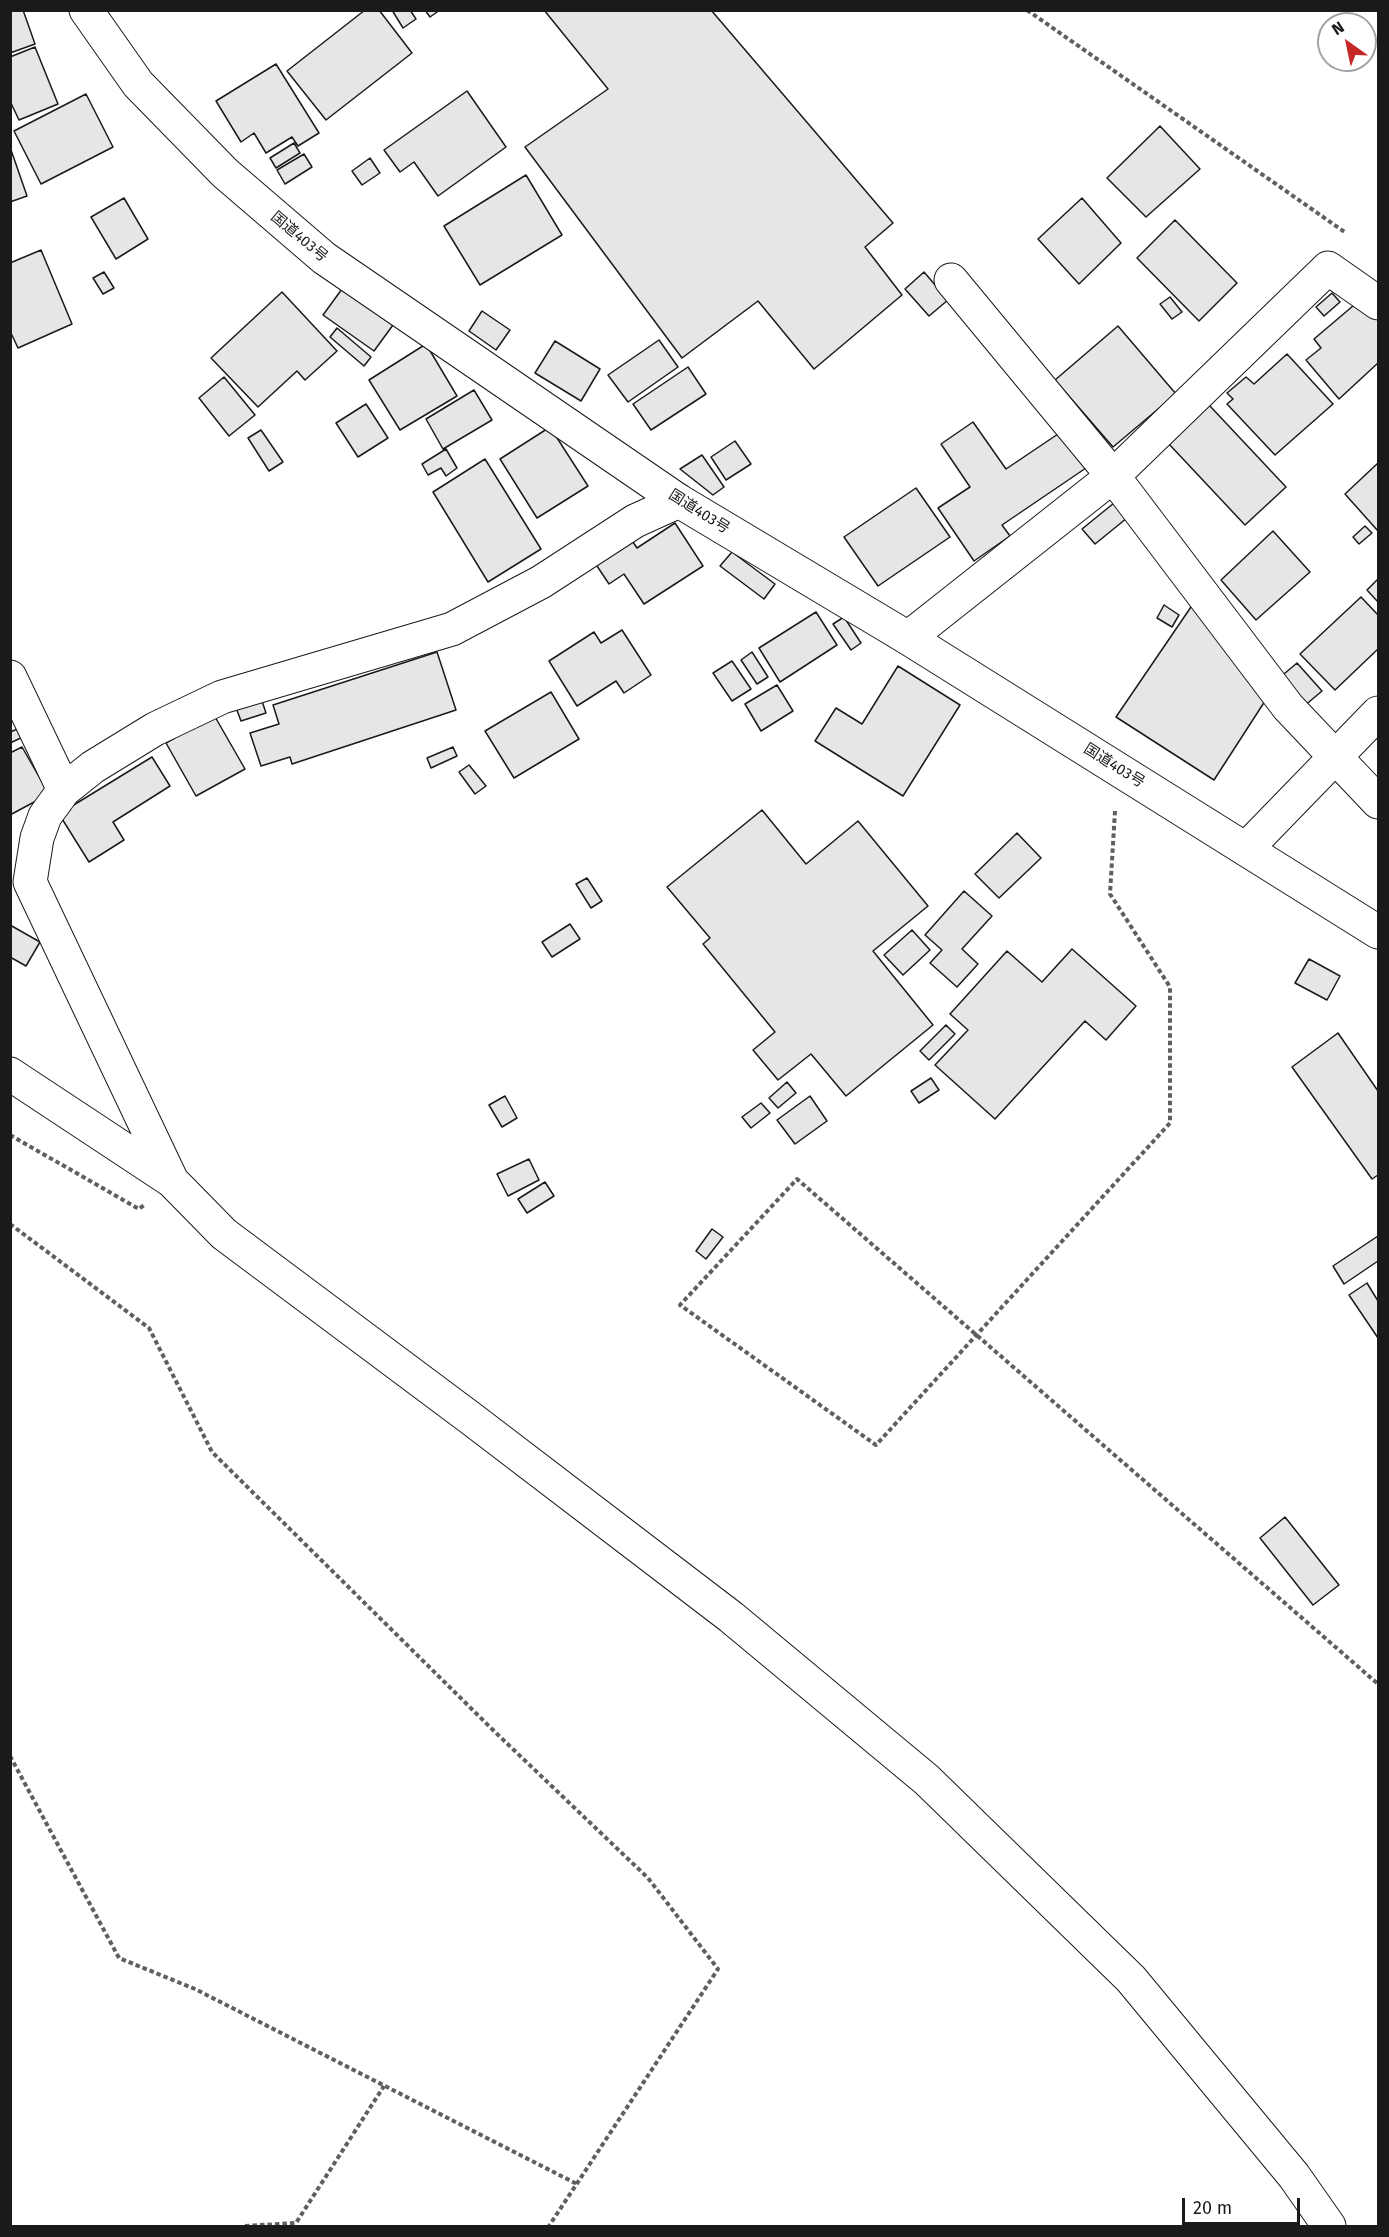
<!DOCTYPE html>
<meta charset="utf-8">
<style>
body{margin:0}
#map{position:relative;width:1389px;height:2237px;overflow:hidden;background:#fff;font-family:"Fira Sans",sans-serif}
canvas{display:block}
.frame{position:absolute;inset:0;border:12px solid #1a1a1a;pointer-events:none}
.north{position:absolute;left:1317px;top:12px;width:60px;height:60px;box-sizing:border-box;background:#fff;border:2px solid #a3a3a3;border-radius:50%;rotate:327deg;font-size:16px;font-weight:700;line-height:24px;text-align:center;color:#1a1a1a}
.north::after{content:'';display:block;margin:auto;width:21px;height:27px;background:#c62828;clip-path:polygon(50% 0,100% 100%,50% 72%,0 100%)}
.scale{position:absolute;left:1182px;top:2198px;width:118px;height:27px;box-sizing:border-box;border:3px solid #1a1a1a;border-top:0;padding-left:8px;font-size:18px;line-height:21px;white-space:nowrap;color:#1a1a1a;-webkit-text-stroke:4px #fff;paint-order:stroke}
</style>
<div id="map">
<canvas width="1389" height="2237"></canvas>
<div class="frame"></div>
<div class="north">N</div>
<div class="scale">20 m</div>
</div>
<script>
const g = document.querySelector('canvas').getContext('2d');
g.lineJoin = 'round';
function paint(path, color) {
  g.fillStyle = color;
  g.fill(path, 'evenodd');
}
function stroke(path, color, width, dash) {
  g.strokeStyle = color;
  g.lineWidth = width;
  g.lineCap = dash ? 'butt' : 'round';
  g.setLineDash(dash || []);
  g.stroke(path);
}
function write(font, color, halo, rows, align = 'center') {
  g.font = font + ' "Fira Sans","Noto Sans JP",sans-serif';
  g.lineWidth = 4.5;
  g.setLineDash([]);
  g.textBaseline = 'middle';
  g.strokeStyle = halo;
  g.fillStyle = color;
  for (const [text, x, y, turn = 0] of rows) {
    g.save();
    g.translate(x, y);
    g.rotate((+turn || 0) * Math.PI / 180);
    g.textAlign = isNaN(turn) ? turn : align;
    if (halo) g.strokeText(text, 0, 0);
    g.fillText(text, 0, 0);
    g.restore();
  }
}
const building = new Path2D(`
 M 10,10 L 23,10 L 35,44 L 10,53 Z
 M 365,10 L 379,10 L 412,53 L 326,120 L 287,71 Z
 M 392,10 L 410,10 L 416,19 L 403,28 Z
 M 425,10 L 440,10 L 430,17 Z
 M 544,10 L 711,10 L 893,223 L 865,247 L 902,295 L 814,369 L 758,301 L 682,358 L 525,147 L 608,89 Z
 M 35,47 L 58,104 L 19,120 L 10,101 L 10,57 Z
 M 276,64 L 319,133 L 298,146 L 292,137 L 266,153 L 254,133 L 241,142 L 216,101 Z
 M 467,91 L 506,147 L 438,196 L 414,162 L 400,172 L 384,150 Z
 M 86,94 L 113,147 L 41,184 L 14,131 Z
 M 1160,126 L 1200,169 L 1146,217 L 1107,178 Z
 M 294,143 L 300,153 L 276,168 L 270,158 Z
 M 10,147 L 27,196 L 10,202 Z
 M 304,154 L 312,167 L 285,184 L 277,170 Z
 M 370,158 L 380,173 L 362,185 L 352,171 Z
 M 526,175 L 562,235 L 480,285 L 444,226 Z
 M 124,198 L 148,239 L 116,259 L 91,217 Z
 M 1082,198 L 1121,243 L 1079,284 L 1038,239 Z
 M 1175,220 L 1237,283 L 1199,321 L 1137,258 Z
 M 41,250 L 72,324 L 18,348 L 10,331 L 10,263 Z
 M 104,272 L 114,288 L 103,294 L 93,278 Z
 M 924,272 L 948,300 L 929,316 L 905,289 Z
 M 342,289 L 393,325 L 374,351 L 323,315 Z
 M 282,292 L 337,351 L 305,380 L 297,371 L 258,407 L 211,358 Z
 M 1332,293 L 1340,302 L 1324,316 L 1316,307 Z
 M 1170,297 L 1182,312 L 1172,319 L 1160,304 Z
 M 1360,300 L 1378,319 L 1378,363 L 1339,399 L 1306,360 L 1321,348 L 1314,339 Z
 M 482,311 L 510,330 L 496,350 L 469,331 Z
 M 1118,326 L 1176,394 L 1113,447 L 1055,380 Z
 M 337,328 L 371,357 L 364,366 L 330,337 Z
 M 659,340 L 678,367 L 628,402 L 608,375 Z
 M 555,341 L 600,369 L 581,401 L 535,373 Z
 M 426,344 L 457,396 L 400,430 L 369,380 Z
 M 1287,354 L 1333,404 L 1275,455 L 1227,404 L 1233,399 L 1227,393 L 1246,377 L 1254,384 Z
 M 688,367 L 706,394 L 651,430 L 633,404 Z
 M 224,377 L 255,415 L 229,436 L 199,398 Z
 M 474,390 L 492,420 L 443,449 L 426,419 Z
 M 366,404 L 388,438 L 358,457 L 336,423 Z
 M 1209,405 L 1286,487 L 1245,525 L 1168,443 Z
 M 973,422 L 1006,469 L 1061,432 L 1086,468 L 1002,525 L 1010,536 L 974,561 L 938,508 L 970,487 L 941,444 Z
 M 550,427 L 588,486 L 537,518 L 500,459 Z
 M 261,430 L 283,462 L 269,471 L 248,438 Z
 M 735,441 L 751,464 L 726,480 L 711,457 Z
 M 446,449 L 457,468 L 446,476 L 441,468 L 428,475 L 422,464 Z
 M 702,455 L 724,487 L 713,495 L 680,469 Z
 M 485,459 L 541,549 L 488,582 L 433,492 Z
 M 1378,463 L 1378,531 L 1345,494 Z
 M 916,488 L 950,537 L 878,586 L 844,537 Z
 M 1114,503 L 1127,518 L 1095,544 L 1082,529 Z
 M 675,523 L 703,566 L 644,604 L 624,574 L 609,584 L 595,563 L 631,539 L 637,548 Z
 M 1365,526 L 1372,533 L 1359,544 L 1353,537 Z
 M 1273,531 L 1310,572 L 1256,620 L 1221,580 Z
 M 732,552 L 775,584 L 764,599 L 720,566 Z
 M 1378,579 L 1378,602 L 1367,590 Z
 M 1361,597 L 1378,615 L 1378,649 L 1335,690 L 1300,654 Z
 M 1193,604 L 1265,701 L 1214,780 L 1116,717 Z
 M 1164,605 L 1179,615 L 1172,627 L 1157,618 Z
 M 816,612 L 837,645 L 780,682 L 759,648 Z
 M 844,617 L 861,643 L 851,650 L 833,624 Z
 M 622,630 L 651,675 L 624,693 L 616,681 L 577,706 L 549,661 L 594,632 L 601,643 Z
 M 437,652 L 456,710 L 292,764 L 290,757 L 261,766 L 250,733 L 279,724 L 273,705 Z
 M 752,652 L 768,677 L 757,684 L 741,660 Z
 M 732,661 L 751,689 L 732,701 L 713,673 Z
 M 1297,663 L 1322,691 L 1303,707 L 1278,679 Z
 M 898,666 L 960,705 L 903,796 L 815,741 L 836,708 L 862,724 Z
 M 777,685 L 793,711 L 761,731 L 745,704 Z
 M 551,692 L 579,739 L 514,778 L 485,731 Z
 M 261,698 L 266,713 L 241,721 L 235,705 Z
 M 214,715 L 245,769 L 196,796 L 166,743 Z
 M 20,728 L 23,737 L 10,743 L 10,732 Z
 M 22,747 L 49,794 L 10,815 L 10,753 Z
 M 453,747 L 457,756 L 431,768 L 427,758 Z
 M 152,757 L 170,786 L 113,822 L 124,840 L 89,862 L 59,814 Z
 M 469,765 L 486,786 L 475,794 L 459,772 Z
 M 762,810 L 806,864 L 858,821 L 928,906 L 873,951 L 933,1025 L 846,1096 L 811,1054 L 778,1080 L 753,1050 L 775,1032 L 703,944 L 710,938 L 667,887 Z
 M 1017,833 L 1041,858 L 999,898 L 975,874 Z
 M 587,878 L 602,901 L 591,908 L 576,884 Z
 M 964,891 L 992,916 L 962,949 L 978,964 L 957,987 L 930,963 L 942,950 L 925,935 Z
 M 570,924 L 580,939 L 552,957 L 542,942 Z
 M 10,925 L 40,942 L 26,966 L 10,957 Z
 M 912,930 L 930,950 L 903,975 L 884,955 Z
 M 1072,949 L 1136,1006 L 1106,1040 L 1085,1021 L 995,1119 L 935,1065 L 968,1030 L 950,1014 L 1007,951 L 1042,982 Z
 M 1309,959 L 1340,976 L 1327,1000 L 1295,983 Z
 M 946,1025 L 955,1034 L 929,1060 L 920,1051 Z
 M 1338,1033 L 1378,1091 L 1378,1175 L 1372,1179 L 1292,1067 Z
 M 931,1078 L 939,1090 L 919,1103 L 911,1091 Z
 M 787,1082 L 796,1093 L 778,1108 L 769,1098 Z
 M 505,1096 L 517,1118 L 502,1127 L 489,1105 Z
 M 810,1096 L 827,1121 L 795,1144 L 777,1120 Z
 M 761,1103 L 770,1113 L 751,1128 L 742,1117 Z
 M 529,1159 L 539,1180 L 508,1196 L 497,1174 Z
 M 545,1182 L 554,1196 L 527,1213 L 518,1199 Z
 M 712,1229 L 723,1237 L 706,1259 L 696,1251 Z
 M 1378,1236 L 1378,1261 L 1344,1284 L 1333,1266 Z
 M 1367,1283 L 1378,1301 L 1378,1338 L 1349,1295 Z
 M 1285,1517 L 1339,1585 L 1313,1605 L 1260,1538 Z`);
paint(building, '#e6e6e6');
stroke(building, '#1a1a1a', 1.5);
const minor = new Path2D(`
 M 951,280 L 1113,476 L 1288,707 L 1378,802
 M 908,638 L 1113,476 L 1328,268 L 1378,303
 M 10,677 L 64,790
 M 1246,849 L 1378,713
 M 10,1074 L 172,1181 L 224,1234 L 473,1420 L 731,1617 L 927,1780 L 1131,1979 L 1294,2176 L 1329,2226
 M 172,1181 L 30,882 L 37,838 L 45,816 L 64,790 L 93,767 L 155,729 L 222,697 L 452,629 L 541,582 L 635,521 L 679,501`);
const highway = new Path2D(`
 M 86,10 L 138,84 L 225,173 L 324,258 L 679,501 L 908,638 L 1378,932`);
stroke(minor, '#1a1a1a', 35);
stroke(highway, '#1a1a1a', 35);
stroke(new Path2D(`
 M 1027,10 L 1346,233
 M 1115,811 L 1110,894 L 1170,987 L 1170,1123 L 876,1445 L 680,1305 L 797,1179 L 1378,1684
 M 10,1135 L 139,1209 L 144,1205
 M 10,1224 L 149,1328 L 212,1452 L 494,1731 L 648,1878 L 718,1969 L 549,2226
 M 10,1756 L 119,1958 L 195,1989 L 577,2184
 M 245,2226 L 296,2223 L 384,2086`), '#5f5f5f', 4, [4.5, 3]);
stroke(minor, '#fff', 33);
stroke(highway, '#fff', 33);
write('15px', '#1a1a1a', '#fff', [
 ["国道403号",299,237,40],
 ["国道403号",699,512,32],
 ["国道403号",1114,766,32]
]);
</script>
